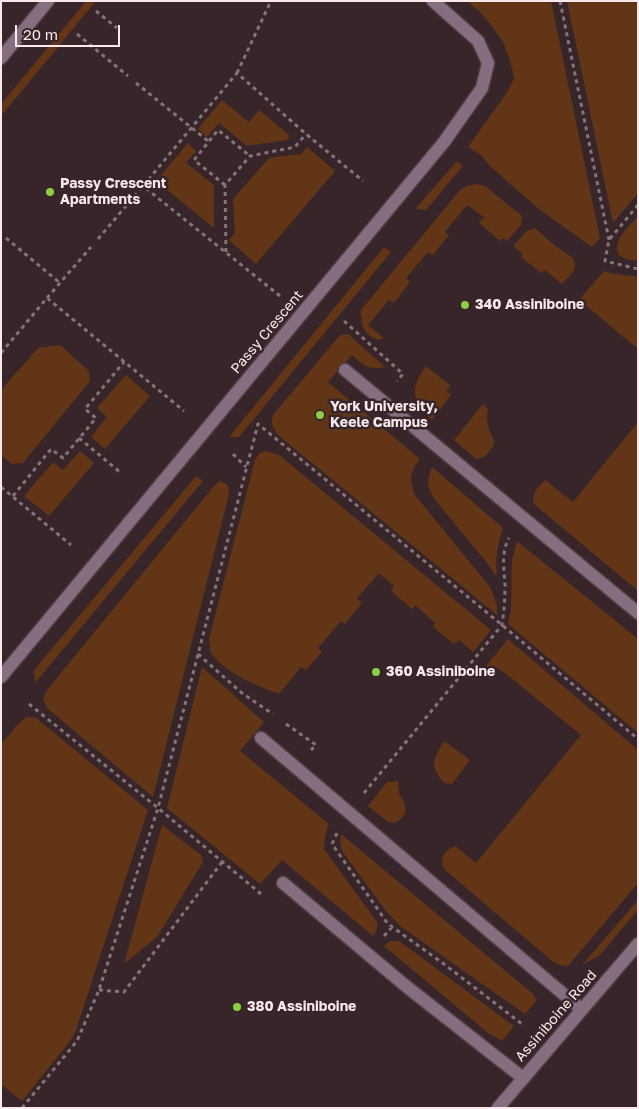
<!DOCTYPE html>
<style>
body{margin:0}
#map{position:relative;width:639px;height:1109px;overflow:hidden;background:#38252a;font-family:"Golos Text",sans-serif}
canvas{display:block}
.frame{position:absolute;inset:0;border:2px solid #f7e9ec;pointer-events:none}
.scale{position:absolute;left:15px;top:25px;width:105px;height:22px;box-sizing:border-box;border:2px solid #f7e9ec;border-top:0;padding-left:6px;font-size:15px;line-height:18px;white-space:nowrap;color:#f7e9ec;-webkit-text-stroke:4px #38252a;paint-order:stroke}
</style>
<div id="map">
<canvas width="639" height="1109"></canvas>
<div class="frame"></div>
<div class="scale">20 m</div>
</div>
<script>
const g = document.querySelector('canvas').getContext('2d');
g.lineJoin = 'round';
function paint(path, color) {
  g.fillStyle = color;
  g.fill(path, 'evenodd');
}
function stroke(path, color, width, dash) {
  g.strokeStyle = color;
  g.lineWidth = width;
  g.lineCap = dash ? 'butt' : 'round';
  g.setLineDash(dash || []);
  g.stroke(path);
}
function write(font, color, halo, rows, align = 'center') {
  g.font = font + ' "Golos Text",sans-serif';
  g.lineWidth = 5;
  g.setLineDash([]);
  g.textBaseline = 'middle';
  g.strokeStyle = halo;
  g.fillStyle = color;
  for (const [text, x, y, turn = 0] of rows) {
    g.save();
    g.translate(x, y);
    g.rotate((+turn || 0) * Math.PI / 180);
    g.textAlign = isNaN(turn) ? turn : align;
    if (halo) g.strokeText(text, 0, 0);
    g.fillText(text, 0, 0);
    g.restore();
  }
}
paint(new Path2D(`
 M 86,1 L 96,1 L 1,116 L 1,104 Z
 M 467,1 L 551,1 L 600,238 L 592,247 L 540,210 L 490,166 L 481,155 L 468,147 L 508,91 L 514,78 L 510,60 L 503,42 L 492,26 L 480,12 Z
 M 567,1 L 638,1 L 638,193 L 613,223 Z
 M 222,100 L 249,122 L 259,110 L 290,136 L 287,140 L 247,146 L 219,123 L 207,137 L 198,129 Z
 M 188,143 L 196,151 L 186,163 L 214,185 L 214,228 L 156,181 Z
 M 307,147 L 335,171 L 256,264 L 229,240 L 235,233 L 233,199 L 269,158 L 301,154 Z
 M 457,161 L 463,166 L 426,210 L 415,209 Z
 M 476,184 L 485,186 L 522,216 L 521,225 L 507,241 L 503,238 L 500,241 L 479,223 L 484,217 L 467,205 L 445,232 L 449,235 L 433,255 L 428,252 L 406,278 L 410,282 L 394,303 L 389,300 L 368,325 L 384,338 L 378,340 C 363,334 361,325 361,310 L 460,190 L 467,186 Z
 M 638,216 L 638,261 C 633,260 626,260 622,257 C 606,247 631,224 638,216 Z
 M 535,228 L 554,245 L 573,258 L 575,264 L 574,271 L 562,284 L 545,270 L 541,273 L 521,257 L 523,254 L 513,246 L 527,231 Z
 M 384,247 L 391,252 L 239,437 L 229,437 Z
 M 604,271 L 610,273 L 638,277 L 638,349 L 579,300 Z
 M 348,334 L 385,367 C 367,370 365,366 352,355 L 328,382 L 420,459 C 409,472 410,479 415,495 L 490,587 L 497,605 L 497,615 L 278,435 C 273,428 270,424 273,415 L 340,335 Z
 M 60,345 L 89,371 L 90,381 L 23,463 L 12,464 L 1,455 L 1,390 L 38,348 Z
 M 426,366 L 451,386 L 446,391 L 451,395 L 432,420 C 411,403 410,386 426,366 Z
 M 126,375 L 150,396 L 105,449 L 91,437 L 107,417 L 97,408 Z
 M 483,404 L 488,409 C 487,414 486,419 488,425 C 493,443 500,441 484,457 L 476,459 L 454,440 Z
 M 638,422 L 638,591 L 534,504 C 531,493 538,487 545,480 L 573,502 Z
 M 80,451 L 94,463 L 49,516 L 24,496 L 53,462 L 63,470 Z
 M 266,451 L 279,455 L 491,630 L 473,652 L 459,640 L 454,644 L 433,627 L 435,623 L 415,605 L 412,609 L 391,591 L 394,586 L 379,573 L 357,598 L 362,603 L 345,624 L 341,621 L 318,648 L 322,652 L 306,670 L 301,667 L 279,694 C 259,687 224,672 212,654 C 209,650 210,644 209,639 L 255,460 L 260,453 Z
 M 432,467 L 503,528 C 497,546 495,558 497,577 L 487,563 L 435,500 C 427,486 426,482 432,467 Z
 M 196,476 L 203,481 L 35,683 L 34,670 Z
 M 220,481 L 225,483 L 229,488 L 228,498 L 153,797 L 47,708 L 43,699 L 47,690 L 214,486 Z
 M 517,541 L 638,639 L 638,733 L 508,624 L 511,609 L 512,560 Z
 M 508,639 L 638,750 L 638,883 L 568,966 L 559,965 L 552,961 L 444,869 C 440,857 443,851 455,846 L 476,863 L 581,735 L 506,674 L 496,667 L 483,670 Z
 M 202,667 L 264,722 L 240,751 L 329,824 C 325,833 324,840 324,849 L 377,922 L 377,929 L 373,936 L 282,860 L 260,884 L 167,808 Z
 M 27,717 L 36,718 L 148,810 L 75,1033 L 71,1040 L 22,1101 L 1,1084 L 1,744 L 20,722 Z
 M 444,741 L 470,760 L 452,784 L 444,783 C 429,765 433,760 444,741 Z
 M 398,781 L 399,793 L 404,803 L 406,810 L 402,818 L 395,823 L 388,822 L 368,806 L 387,782 Z
 M 162,825 L 201,855 L 203,862 L 157,937 L 124,964 Z
 M 341,834 L 532,993 L 537,1000 L 525,1014 L 400,926 L 386,911 L 342,851 L 340,844 Z
 M 638,900 L 638,910 L 600,955 L 582,965 Z
 M 390,941 L 399,941 L 514,1026 L 502,1041 L 488,1033 L 384,946 Z`), '#623516');
const minor = new Path2D(`
 M 1,58 L 48,1
 M 345,370 L 638,613
 M 1,677 L 444,142 L 482,88 L 488,63 L 478,41 L 433,1
 M 261,738 L 581,1009
 M 283,883 L 407,987 L 523,1078
 M 498,1108 L 638,944`);
stroke(minor, '#534045', 15);
stroke(new Path2D(`
 M 560,1 L 609,240
 M 96,11 L 117,28
 M 77,34 L 128,76
 M 237,73 L 270,3
 M 136,83 L 208,141
 M 225,185 L 194,160 L 218,130 L 250,156
 M 638,205 L 609,240 L 605,261 L 638,269
 M 6,238 L 60,283
 M 98,239 L 143,186
 M 226,252 L 225,185 L 250,156 L 295,147 L 306,134
 M 280,296 L 143,186 L 237,73 L 306,134 L 363,181
 M 47,298 L 91,247
 M 344,321 L 403,374 L 397,381
 M 1,353 L 47,298 L 184,411
 M 79,438 L 121,473
 M 233,454 L 246,467
 M 1,487 L 71,545
 M 13,496 L 51,449 L 63,458 L 96,418 L 85,409 L 124,362
 M 198,654 L 243,694 L 273,714
 M 29,704 L 158,808 L 261,894
 M 286,724 L 316,745 L 311,750
 M 364,793 L 502,625 C 504,612 505,599 505,585 C 504,570 501,552 509,538
 M 337,833 L 332,844 L 388,924 L 444,964 L 522,1024
 M 384,936 L 392,927
 M 99,990 L 124,992 L 222,862
 M 22,1108 L 77,1041 L 99,990 L 158,808 L 258,424 L 502,625 L 638,739`), '#857478', 3, [4, 4]);
stroke(minor, '#866e81', 12);
for (const [x, y, r, color] of [
 [50,192,5,"#8dce44"],
 [465,305,5,"#8dce44"],
 [320,415,5,"#8dce44"],
 [376,672,5,"#8dce44"],
 [237,1007,5,"#8dce44"]
]) {
  const dot = new Path2D();
  dot.arc(x, y, r, 0, 2 * Math.PI);
  g.fillStyle = color;
  g.fill(dot);
  stroke(dot, '#38252a', 2);
}
write('bold 14px', '#f7e9ec', '#38252a', [
 ["Passy Crescent",60,184],
 ["Apartments",60,200],
 ["340 Assiniboine",475,305],
 ["York University,",330,407],
 ["Keele Campus",330,423],
 ["360 Assiniboine",386,672],
 ["380 Assiniboine",247,1007]
], 'left');
write('14px', '#f7e9ec', '#38252a', [
 ["Passy Crescent",267,332,-50],
 ["Assiniboine Road",556,1016,-49]
]);
</script>
